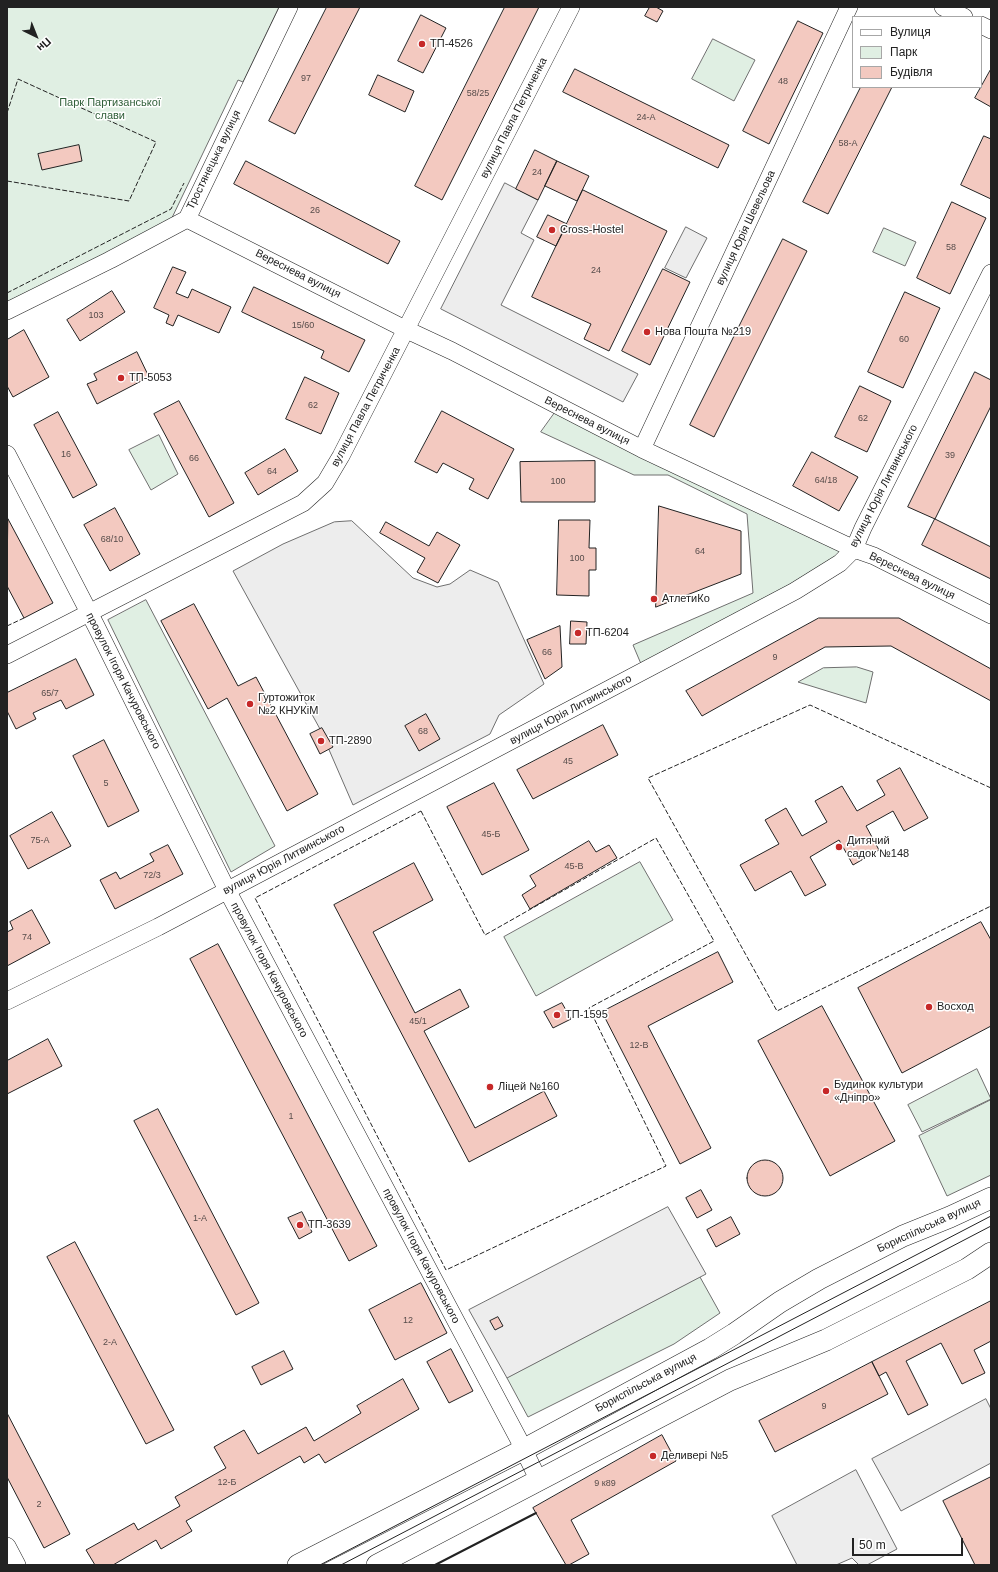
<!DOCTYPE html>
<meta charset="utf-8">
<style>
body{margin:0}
#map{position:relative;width:998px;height:1572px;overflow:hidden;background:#fff;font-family:Arial,sans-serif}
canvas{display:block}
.frame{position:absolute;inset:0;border:8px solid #222;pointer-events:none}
.legend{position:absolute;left:852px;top:16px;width:130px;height:72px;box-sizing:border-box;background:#fff;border:1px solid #a7a7a7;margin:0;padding:5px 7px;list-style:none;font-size:12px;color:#222}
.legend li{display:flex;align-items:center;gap:8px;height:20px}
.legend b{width:20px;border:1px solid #a7a7a7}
.north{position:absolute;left:16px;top:16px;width:40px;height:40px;-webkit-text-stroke:3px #fff;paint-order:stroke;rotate:137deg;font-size:11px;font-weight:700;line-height:16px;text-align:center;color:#222}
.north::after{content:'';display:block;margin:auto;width:14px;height:18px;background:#222;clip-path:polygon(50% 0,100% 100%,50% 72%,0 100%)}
.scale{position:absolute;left:852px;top:1538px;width:111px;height:18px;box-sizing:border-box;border:2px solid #222;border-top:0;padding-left:5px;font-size:12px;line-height:14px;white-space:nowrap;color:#222;-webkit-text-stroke:3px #fff;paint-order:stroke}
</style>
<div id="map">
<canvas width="998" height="1572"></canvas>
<div class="frame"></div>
<ul class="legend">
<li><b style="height:5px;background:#fff"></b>Вулиця</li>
<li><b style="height:11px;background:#e0efe3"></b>Парк</li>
<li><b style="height:11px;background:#f3c9c0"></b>Будівля</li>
</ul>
<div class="north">Пн</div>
<div class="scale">50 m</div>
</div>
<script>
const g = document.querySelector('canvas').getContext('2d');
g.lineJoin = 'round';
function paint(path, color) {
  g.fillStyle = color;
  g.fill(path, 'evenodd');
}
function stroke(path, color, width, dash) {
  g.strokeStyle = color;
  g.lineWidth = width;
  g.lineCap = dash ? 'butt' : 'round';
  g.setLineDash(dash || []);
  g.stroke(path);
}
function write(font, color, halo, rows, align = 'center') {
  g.font = font + ' Arial,sans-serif';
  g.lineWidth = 3;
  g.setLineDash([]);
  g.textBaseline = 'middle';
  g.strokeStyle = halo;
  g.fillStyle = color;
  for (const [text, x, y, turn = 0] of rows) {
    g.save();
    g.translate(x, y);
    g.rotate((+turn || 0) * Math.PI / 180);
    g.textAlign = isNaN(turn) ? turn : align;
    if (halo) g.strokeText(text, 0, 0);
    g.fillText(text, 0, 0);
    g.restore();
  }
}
const green = new Path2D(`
 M 7,7 L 279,7 L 243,82 L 238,80 L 169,224 L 7,304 Z
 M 713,39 L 755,60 L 734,101 L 692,79 Z
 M 884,228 L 916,242 L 905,266 L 873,252 Z
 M 559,407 L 854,549 L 644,671 L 633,645 L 753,593 L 747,514 L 668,475 L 634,475 L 541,432 Z
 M 159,435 L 178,474 L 151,490 L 129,450 Z
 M 146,600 L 275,846 L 231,872 L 108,620 Z
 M 857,667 L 873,672 L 866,703 L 798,682 L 823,668 Z
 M 640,862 L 673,920 L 536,996 L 504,937 Z
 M 977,1069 L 991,1099 L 922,1132 L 908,1105 Z
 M 991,1100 L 991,1175 L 947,1196 L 919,1136 Z
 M 700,1277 L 720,1313 L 674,1344 L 528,1417 L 507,1378 Z`);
paint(green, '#e0efe3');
stroke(green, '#6f6f6f', 1);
const parking = new Path2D(`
 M 505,183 L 538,200 L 521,233 L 534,240 L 501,305 L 638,374 L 623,402 L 441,309 Z
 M 686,227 L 707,238 L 686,278 L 665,268 Z
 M 352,521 L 413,578 L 437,587 L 450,584 L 470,570 L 498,582 L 544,684 L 499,715 L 490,734 L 353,805 L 320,729 L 233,571 L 283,544 L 334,522 Z
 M 668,1207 L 706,1274 L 507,1378 L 469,1310 Z
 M 986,1399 L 991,1409 L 991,1463 L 901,1511 L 872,1459 Z
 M 856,1470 L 897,1549 L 867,1565 L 859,1565 L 852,1558 L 836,1565 L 797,1565 L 772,1516 Z`);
paint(parking, '#ededed');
stroke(parking, '#6f6f6f', 1);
const building = new Path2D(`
 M 327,7 L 360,7 L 295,134 L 269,121 Z
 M 505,7 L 539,7 L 442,200 L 415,186 Z
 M 650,7 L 656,7 L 663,11 L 657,22 L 645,16 Z
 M 421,15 L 446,28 L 423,73 L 398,61 Z
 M 798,21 L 823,33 L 769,144 L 743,131 Z
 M 575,69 L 729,145 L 718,168 L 563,92 Z
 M 991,69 L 991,107 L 975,98 Z
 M 378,75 L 414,91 L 405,112 L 369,95 Z
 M 861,87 L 892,87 L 828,214 L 803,202 Z
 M 984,136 L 991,139 L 991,199 L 961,185 Z
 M 79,145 L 82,161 L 42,170 L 38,154 Z
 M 535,150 L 557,161 L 538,200 L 516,189 Z
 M 246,161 L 400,241 L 388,264 L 234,184 Z
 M 557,161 L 589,176 L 577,201 L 545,186 Z
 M 583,190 L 667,231 L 609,351 L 584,339 L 591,324 L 532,297 Z
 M 952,202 L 986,218 L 950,294 L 917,278 Z
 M 548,215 L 567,224 L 556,246 L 537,237 Z
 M 783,239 L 807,251 L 714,437 L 690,425 Z
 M 173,267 L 186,272 L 176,293 L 188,298 L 192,289 L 231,307 L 219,333 L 178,315 L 173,326 L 166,323 L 169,315 L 154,308 Z
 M 663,269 L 690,282 L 650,365 L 622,351 Z
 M 254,287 L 365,340 L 349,372 L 321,358 L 324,351 L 242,312 Z
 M 112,291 L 125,312 L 80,341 L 67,320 Z
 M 905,292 L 940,308 L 903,388 L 868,372 Z
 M 24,330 L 49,377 L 13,397 L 7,386 L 7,340 Z
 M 137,352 L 149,377 L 97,404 L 87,384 L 97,380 L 94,374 Z
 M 975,372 L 991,380 L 991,406 L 935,519 L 908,507 Z
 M 305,377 L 339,393 L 321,434 L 286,419 Z
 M 860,386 L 891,401 L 867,452 L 835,437 Z
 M 179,401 L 234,503 L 209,517 L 154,414 Z
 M 442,411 L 514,449 L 488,499 L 469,489 L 474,479 L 443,463 L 437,473 L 415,462 Z
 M 58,412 L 97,485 L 73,498 L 34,425 Z
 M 285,449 L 298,471 L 258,495 L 245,473 Z
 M 812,452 L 858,477 L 839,511 L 793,486 Z
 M 595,461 L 595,502 L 521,502 L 520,462 Z
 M 659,506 L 741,531 L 741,574 L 656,607 Z
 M 115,508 L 140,554 L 110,571 L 84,525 Z
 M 8,519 L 53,603 L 24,618 L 7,586 Z
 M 935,519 L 991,547 L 991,579 L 922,545 Z
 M 559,520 L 590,520 L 589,548 L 596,548 L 596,570 L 589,570 L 589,596 L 557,595 Z
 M 386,522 L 429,546 L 437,532 L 460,545 L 438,583 L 417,572 L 425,558 L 380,533 Z
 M 194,604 L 238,686 L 256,677 L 318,794 L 287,811 L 227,698 L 208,709 L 161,621 Z
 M 819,618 L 899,618 L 991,669 L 991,701 L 891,646 L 825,647 L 702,716 L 686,691 Z
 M 571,621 L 587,622 L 586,644 L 570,644 Z
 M 560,626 L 562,667 L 545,679 L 527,640 Z
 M 76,659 L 94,695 L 66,709 L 61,700 L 33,713 L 36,719 L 16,729 L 7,711 L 7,693 Z
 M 426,714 L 440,739 L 419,751 L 405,726 Z
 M 603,725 L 618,755 L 533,799 L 517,770 Z
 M 322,728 L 333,747 L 320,754 L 310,734 Z
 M 104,740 L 139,811 L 108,827 L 73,756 Z
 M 900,768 L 928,818 L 904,831 L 893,811 L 866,826 L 879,850 L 853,865 L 839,840 L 810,857 L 826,885 L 805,896 L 791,871 L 755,891 L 740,865 L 779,844 L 765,820 L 786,808 L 802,836 L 827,822 L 815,801 L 842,786 L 857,811 L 885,795 L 877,781 Z
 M 494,783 L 529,850 L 482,875 L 447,807 Z
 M 52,812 L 71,846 L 28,869 L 10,836 Z
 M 589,841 L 596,852 L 609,845 L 617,858 L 530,909 L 522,895 L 536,886 L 530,876 Z
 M 168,845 L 183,874 L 115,909 L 100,880 L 116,872 L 120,879 L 154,861 L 150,854 Z
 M 414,863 L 433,900 L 373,932 L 415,1013 L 460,989 L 469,1007 L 424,1031 L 475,1128 L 544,1091 L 557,1116 L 469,1162 L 334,905 Z
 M 32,910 L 50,943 L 7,966 L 7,932 L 13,929 L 10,922 Z
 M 981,922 L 991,940 L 991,1026 L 902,1073 L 858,988 Z
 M 218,944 L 377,1246 L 349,1261 L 190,959 Z
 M 718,952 L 733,982 L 648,1026 L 711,1148 L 680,1164 L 602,1012 Z
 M 562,1003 L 571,1019 L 553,1028 L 544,1012 Z
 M 822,1006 L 895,1141 L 830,1176 L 758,1041 Z
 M 48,1039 L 62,1066 L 7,1094 L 7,1061 Z
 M 158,1109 L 259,1303 L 236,1315 L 134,1121 Z
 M747 1178a18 18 0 1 1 36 0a18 18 0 1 1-36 0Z
 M 701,1190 L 712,1210 L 697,1218 L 686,1198 Z
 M 302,1212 L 312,1232 L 299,1239 L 288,1218 Z
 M 731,1217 L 740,1234 L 716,1247 L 707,1230 Z
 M 75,1242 L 174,1430 L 146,1444 L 47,1257 Z
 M 421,1283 L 447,1333 L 395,1360 L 369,1310 Z
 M 991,1301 L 991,1341 L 974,1350 L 985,1373 L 962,1384 L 941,1343 L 906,1361 L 928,1405 L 908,1415 L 886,1372 L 879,1376 L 872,1362 Z
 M 498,1317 L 503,1326 L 495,1330 L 490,1321 Z
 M 451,1349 L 473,1391 L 449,1403 L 427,1362 Z
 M 284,1351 L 293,1369 L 261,1385 L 252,1367 Z
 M 872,1362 L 888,1394 L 775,1452 L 759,1421 Z
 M 403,1379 L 419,1409 L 325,1463 L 319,1454 L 304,1463 L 300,1456 L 186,1521 L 192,1531 L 161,1549 L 156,1540 L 113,1565 L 95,1565 L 86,1550 L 134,1523 L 138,1530 L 180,1506 L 175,1497 L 226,1468 L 214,1447 L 244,1430 L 258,1454 L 306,1427 L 314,1441 L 361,1413 L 357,1406 Z
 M 7,1413 L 70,1534 L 44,1548 L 7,1477 Z
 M 662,1435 L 676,1461 L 571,1520 L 589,1554 L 569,1565 L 566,1565 L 533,1508 Z
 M 991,1477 L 991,1565 L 975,1565 L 943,1501 Z`);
paint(building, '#f3c9c0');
stroke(building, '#222', 1);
const minor = new Path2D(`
 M 943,7 L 964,17
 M 981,25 L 991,30
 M 187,219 L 407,330 L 452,351 L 642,449 L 854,549 L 874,556 L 991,615
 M 7,311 L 110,260 L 187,219 L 289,7
 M 642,449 L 849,7
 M 7,454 L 96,626 L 227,890 L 518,1438 L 539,1481
 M 7,655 L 303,503 L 325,483 L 341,456 L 571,7
 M 7,1001 L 158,927 L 795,591 L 840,563 L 854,549 L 863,528 L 991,273
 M 7,1546 L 17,1565`);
const major = new Path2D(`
 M 298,1565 L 523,1450 L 710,1349 L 734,1334 L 780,1302 L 819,1279 L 903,1236 L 950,1217 L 991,1198
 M 377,1565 L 730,1380 L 826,1340 L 967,1269 L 991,1253`);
stroke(minor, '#222', 18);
stroke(major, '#222', 22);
stroke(minor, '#fff', 17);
stroke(major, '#fff', 21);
stroke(new Path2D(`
 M 320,1565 L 991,1216
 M 341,1565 L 991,1226`), '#222', 1);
stroke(new Path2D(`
 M 7,113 L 18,79 L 156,142 L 129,201 L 7,181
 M 7,293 L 171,209 L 184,183
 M 7,626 L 24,618
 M 991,788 L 810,705 L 648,778 L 777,1011 L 991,906
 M 421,811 L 485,935 L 656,838 L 714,941 L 589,1008 L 666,1166 L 446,1270 L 255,898 Z`), '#222', 1, [5, 2]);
stroke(new Path2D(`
 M 435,1565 L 536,1513`), '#222', 2);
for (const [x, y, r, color] of [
 [422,44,4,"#c62828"],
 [552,230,4,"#c62828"],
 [647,332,4,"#c62828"],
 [121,378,4,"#c62828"],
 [654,599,4,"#c62828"],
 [578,633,4,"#c62828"],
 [250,704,4,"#c62828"],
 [321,741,4,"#c62828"],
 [839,847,4,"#c62828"],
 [929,1007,4,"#c62828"],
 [557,1015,4,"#c62828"],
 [490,1087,4,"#c62828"],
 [826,1091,4,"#c62828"],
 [300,1225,4,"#c62828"],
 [653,1456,4,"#c62828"]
]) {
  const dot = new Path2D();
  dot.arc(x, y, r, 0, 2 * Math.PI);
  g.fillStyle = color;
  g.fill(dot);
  stroke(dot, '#fff', 1.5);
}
write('9px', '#564c4a', null, [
 ["97",306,79],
 ["48",783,82],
 ["58/25",478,94],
 ["24-А",646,118],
 ["58-А",848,144],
 ["24",537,173],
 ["26",315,211],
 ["58",951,248],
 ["24",596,271],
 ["103",96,316],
 ["15/60",303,326],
 ["60",904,340],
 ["62",313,406],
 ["62",863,419],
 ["16",66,455],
 ["39",950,456],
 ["66",194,459],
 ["64",272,472],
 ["64/18",826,481],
 ["100",558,482],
 ["68/10",112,540],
 ["64",700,552],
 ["100",577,559],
 ["66",547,653],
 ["9",775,658],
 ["65/7",50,694],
 ["68",423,732],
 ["45",568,762],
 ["5",106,784],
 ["45-Б",491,835],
 ["75-А",40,841],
 ["45-В",574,867],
 ["72/3",152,876],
 ["74",27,938],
 ["45/1",418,1022],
 ["12-В",639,1046],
 ["1",291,1117],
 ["1-А",200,1219],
 ["12",408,1321],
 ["2-А",110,1343],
 ["9",824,1407],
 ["12-Б",227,1483],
 ["9 к89",605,1484],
 ["2",39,1505]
]);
write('11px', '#222', '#fff', [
 ["ТП-4526",430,44],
 ["Cross-Hostel",560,230],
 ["Нова Пошта №219",655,332],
 ["ТП-5053",129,378],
 ["АтлетиКо",662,599],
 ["ТП-6204",586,633],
 ["Гуртожиток",258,698],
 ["№2 КНУКіМ",258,711],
 ["ТП-2890",329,741],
 ["Дитячий",847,841],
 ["садок №148",847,854],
 ["Восход",937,1007],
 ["ТП-1595",565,1015],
 ["Будинок культури",834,1085],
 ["«Дніпро»",834,1098],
 ["Ліцей №160",498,1087],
 ["ТП-3639",308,1225],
 ["Деливері №5",661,1456]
], 'left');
write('11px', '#2f5e38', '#fff', [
 ["Парк Партизанської",110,103],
 ["слави",110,116]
]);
write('11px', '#222', '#fff', [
 ["вулиця Павла Петриченка",514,118,-63],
 ["Тростянецька вулиця",214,160,-64],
 ["вулиця Юрія Шевельова",746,228,-65],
 ["Вереснева вулиця",298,274,27],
 ["вулиця Павла Петриченка",366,407,-62],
 ["Вереснева вулиця",587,421,27],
 ["вулиця Юрія Литвинського",884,486,-63],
 ["Вереснева вулиця",912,576,26],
 ["провулок Ігоря Качуровського",123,681,63],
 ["вулиця Юрія Литвинського",571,710,-28],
 ["вулиця Юрія Литвинського",284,860,-28],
 ["провулок Ігоря Качуровського",269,970,62],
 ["Бориспільська вулиця",929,1226,-25],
 ["провулок Ігоря Качуровського",421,1256,62],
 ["Бориспільська вулиця",646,1383,-28]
]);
</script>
